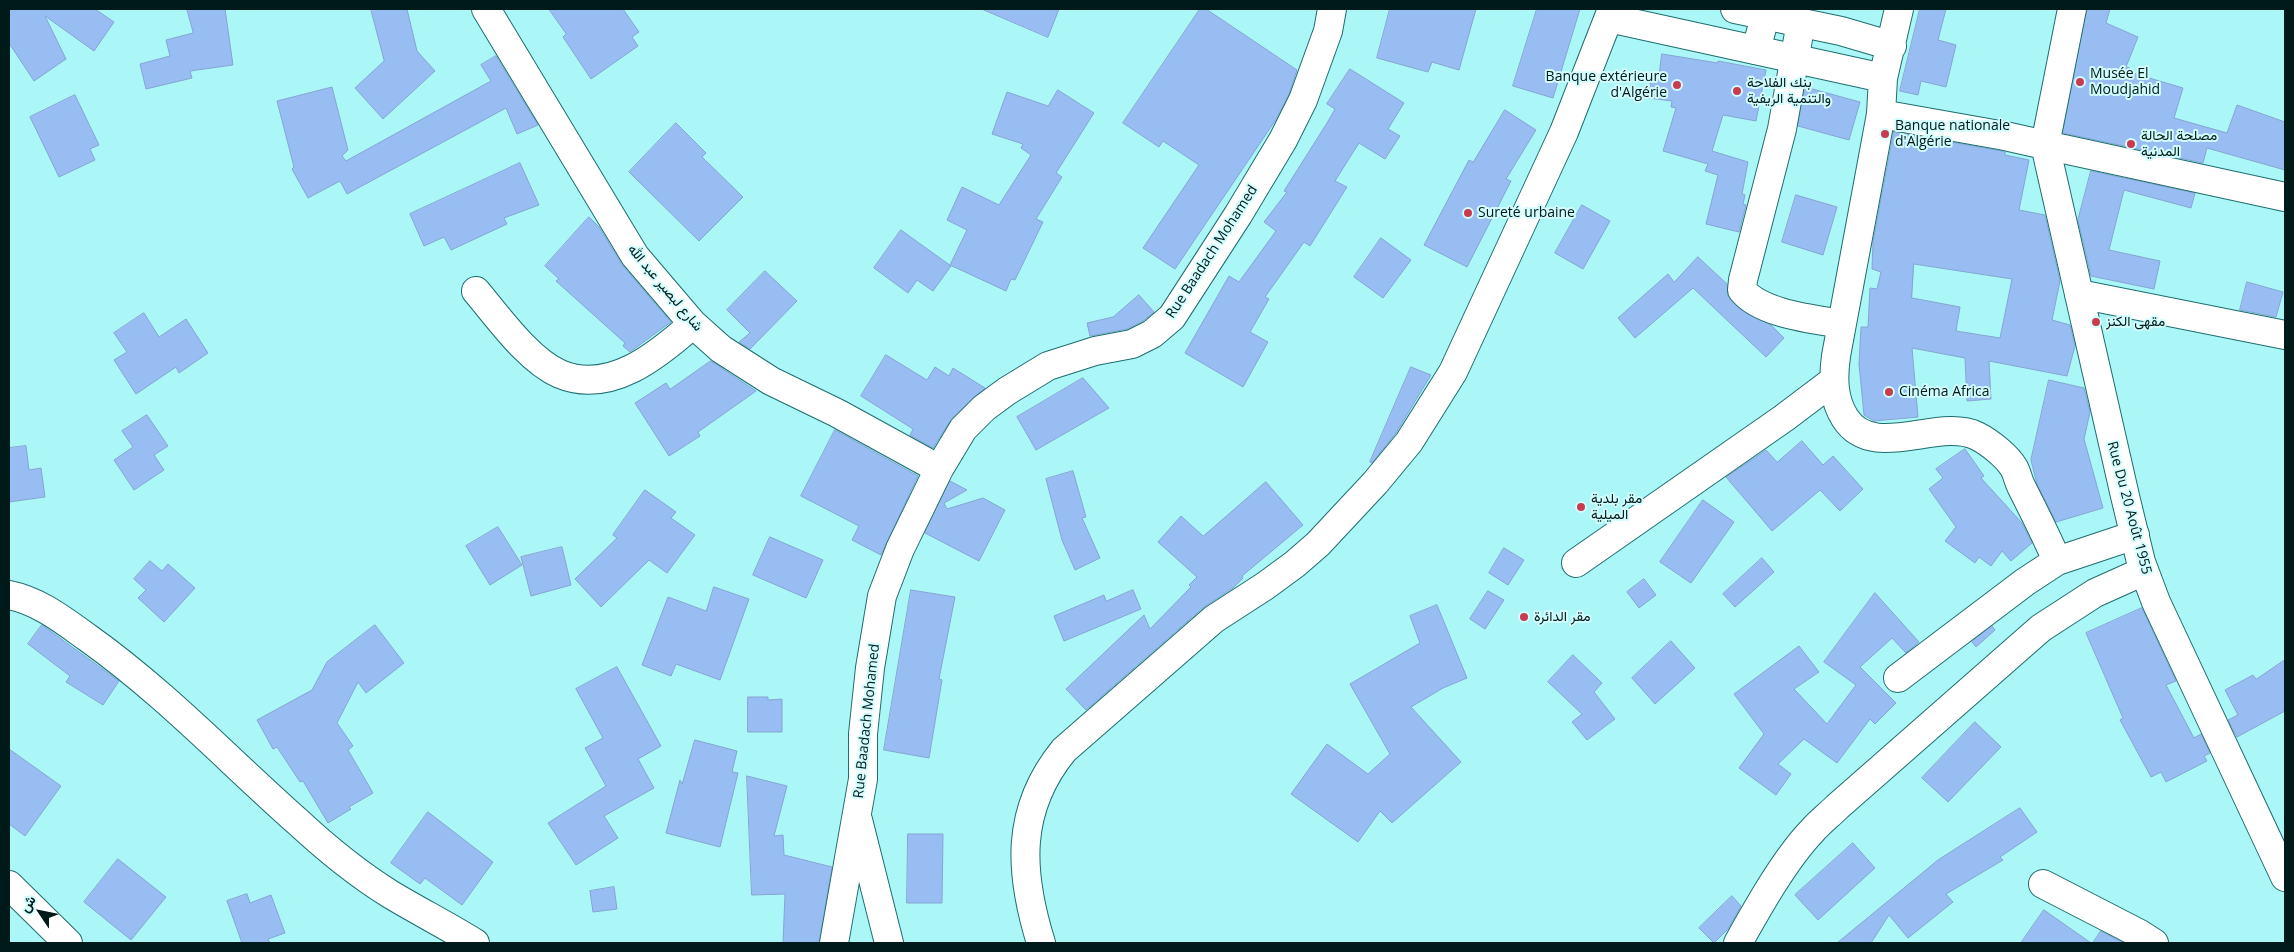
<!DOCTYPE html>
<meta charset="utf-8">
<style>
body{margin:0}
#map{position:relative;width:2294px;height:952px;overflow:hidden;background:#abf6f7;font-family:"Open Sans",Vazirmatn,sans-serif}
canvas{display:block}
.frame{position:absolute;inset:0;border:10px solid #001919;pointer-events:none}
.north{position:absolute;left:15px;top:887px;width:50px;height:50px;-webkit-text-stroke:4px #d2fdfe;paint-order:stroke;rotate:304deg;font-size:14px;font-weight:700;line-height:20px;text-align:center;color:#001919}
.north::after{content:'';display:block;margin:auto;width:18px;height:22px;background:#001919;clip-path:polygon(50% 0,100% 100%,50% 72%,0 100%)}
</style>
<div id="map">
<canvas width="2294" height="952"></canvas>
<div class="frame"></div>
<div class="north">ش</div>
</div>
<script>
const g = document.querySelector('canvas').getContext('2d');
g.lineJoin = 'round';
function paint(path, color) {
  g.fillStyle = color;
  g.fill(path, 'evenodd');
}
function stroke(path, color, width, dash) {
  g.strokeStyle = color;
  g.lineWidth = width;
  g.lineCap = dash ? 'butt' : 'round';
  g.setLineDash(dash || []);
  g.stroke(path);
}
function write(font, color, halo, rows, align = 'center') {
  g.font = font + ' "Open Sans",Vazirmatn,sans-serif';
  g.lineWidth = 4;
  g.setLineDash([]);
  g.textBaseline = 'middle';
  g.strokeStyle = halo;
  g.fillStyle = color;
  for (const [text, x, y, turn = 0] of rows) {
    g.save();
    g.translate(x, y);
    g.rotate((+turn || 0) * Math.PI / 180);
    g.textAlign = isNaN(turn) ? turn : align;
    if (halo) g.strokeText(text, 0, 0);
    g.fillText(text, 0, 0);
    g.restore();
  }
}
const building = new Path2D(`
 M 9,9 L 95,9 L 114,22 L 94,51 L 45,16 L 66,59 L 34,81 L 9,43 Z
 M 187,9 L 225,9 L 233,65 L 190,71 L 192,78 L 146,89 L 140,64 L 170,56 L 166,40 L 193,33 Z
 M 371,9 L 407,9 L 417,51 L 435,71 L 383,119 L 355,88 L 384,61 Z
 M 549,9 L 623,9 L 639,32 L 632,37 L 638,46 L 591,79 L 563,37 L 566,34 Z
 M 982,9 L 1059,9 L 1048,37 Z
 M 1200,9 L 1206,9 L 1297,70 L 1289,94 L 1275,121 L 1175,269 L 1143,248 L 1199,165 L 1163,141 L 1159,147 L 1123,123 Z
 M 1390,9 L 1476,9 L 1459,70 L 1432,62 L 1428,72 L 1377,58 Z
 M 1537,9 L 1580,9 L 1553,98 L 1513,86 Z
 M 1920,9 L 1946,9 L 1938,40 L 1956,45 L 1946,87 L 1921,81 L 1918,95 L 1900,91 Z
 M 2087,9 L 2110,9 L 2106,23 L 2138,37 L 2126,67 L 2130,68 L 2129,72 L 2183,88 L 2174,118 L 2227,133 L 2237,105 L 2285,122 L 2285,170 L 2207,148 L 2203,163 L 2063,133 Z
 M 1662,54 L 1718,63 L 1718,61 L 1766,70 L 1756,121 L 1723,115 L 1712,151 L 1748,162 L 1742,194 L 1745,195 L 1743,204 L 1746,205 L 1739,232 L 1706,224 L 1718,175 L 1705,171 L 1708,164 L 1663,151 L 1676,108 L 1671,107 L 1672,101 L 1648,98 L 1652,72 L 1659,73 Z
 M 496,56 L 538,125 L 517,134 L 506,108 L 347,194 L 340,181 L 308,198 L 292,169 L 294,167 L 277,101 L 332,87 L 348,150 L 342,156 L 346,161 L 491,81 L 481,65 Z
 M 1350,69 L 1404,103 L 1388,129 L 1400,136 L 1385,159 L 1359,143 L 1335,181 L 1347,187 L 1310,246 L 1304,242 L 1265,297 L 1269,299 L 1250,332 L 1268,342 L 1243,387 L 1185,353 L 1229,276 L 1239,282 L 1276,231 L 1264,222 L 1287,192 L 1284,191 L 1327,123 L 1335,109 L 1327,104 Z
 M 1805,87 L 1860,102 L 1849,140 L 1798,126 Z
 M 1058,90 L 1094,113 L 1056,173 L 1062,177 L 1036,219 L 1043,222 L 1015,280 L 1011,279 L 1006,291 L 950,265 L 967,230 L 947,220 L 962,187 L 999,205 L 1031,155 L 1021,148 L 1023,144 L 992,134 L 1007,92 L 1048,106 Z
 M 75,95 L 99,145 L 90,149 L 95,160 L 59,177 L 30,117 Z
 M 1505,110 L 1536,130 L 1506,179 L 1511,181 L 1467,267 L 1424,245 L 1469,160 L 1473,162 Z
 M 676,123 L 706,153 L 702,157 L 743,197 L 699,241 L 629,172 Z
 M 1894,132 L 2002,151 L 2005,152 L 2005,155 L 2029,160 L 2019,210 L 2045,215 L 2060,281 L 2052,320 L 2070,325 L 2075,346 L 2067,376 L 1989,361 L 1991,399 L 1967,401 L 1965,358 L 1912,348 L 1918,417 L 1874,421 L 1864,415 L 1859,364 L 1861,327 L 1868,327 L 1870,288 L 1877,289 L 1881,272 L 1872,269 L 1873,242 ZM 1914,264 L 2012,279 L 2000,338 L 1956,331 L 1960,307 L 1912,298 Z
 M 520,163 L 539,205 L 504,218 L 507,224 L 451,250 L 444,237 L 424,246 L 410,214 Z
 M 2091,171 L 2195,193 L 2191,208 L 2124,190 L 2109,250 L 2160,261 L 2154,289 L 2091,276 L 2078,220 Z
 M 1796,195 L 1837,207 L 1823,255 L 1782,242 Z
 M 1582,205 L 1610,221 L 1583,269 L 1555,253 Z
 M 589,217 L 599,227 L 623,266 L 671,322 L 630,352 L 623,346 L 625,343 L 556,281 L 559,279 L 545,266 Z
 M 901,230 L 951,266 L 933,291 L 917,280 L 908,293 L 874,268 Z
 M 1381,238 L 1411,260 L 1383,298 L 1354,277 Z
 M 1698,257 L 1727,284 L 1728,296 L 1740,309 L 1771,325 L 1784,338 L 1766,357 L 1693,288 L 1635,338 L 1618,318 L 1668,274 L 1674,282 Z
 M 765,271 L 797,301 L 750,349 L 739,342 L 750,333 L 727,310 Z
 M 2247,282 L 2283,292 L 2276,317 L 2240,310 Z
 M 1139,295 L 1154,312 L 1143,321 L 1127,329 L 1090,336 L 1087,323 L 1113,317 Z
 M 144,313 L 159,337 L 186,319 L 208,353 L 179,373 L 176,367 L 136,394 L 114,360 L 127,352 L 114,333 Z
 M 886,355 L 927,380 L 935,367 L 949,376 L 953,368 L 985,388 L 952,418 L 933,448 L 910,435 L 913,429 L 861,396 Z
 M 711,361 L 756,391 L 698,432 L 700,436 L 669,456 L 635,403 L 666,383 L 670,389 Z
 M 1411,367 L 1431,375 L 1396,433 L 1372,463 L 1370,462 Z
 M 1083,378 L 1109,408 L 1036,450 L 1017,417 Z
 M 2049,380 L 2084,388 L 2090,412 L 2084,439 L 2103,508 L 2056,522 L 2037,484 L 2031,460 Z
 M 147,415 L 168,446 L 154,455 L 164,470 L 134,490 L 114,460 L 133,447 L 122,431 Z
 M 835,430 L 918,476 L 881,555 L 852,540 L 859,526 L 801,496 Z
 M 1802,441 L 1823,465 L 1833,456 L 1863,489 L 1840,511 L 1820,490 L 1772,531 L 1726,477 L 1766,450 L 1777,462 Z
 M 26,446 L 29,470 L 41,468 L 45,497 L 9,502 L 9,448 Z
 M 1965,449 L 1984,476 L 1981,478 L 2022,523 L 2032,543 L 2011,561 L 2002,551 L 1991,566 L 1979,557 L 1975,563 L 1945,541 L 1956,527 L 1929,489 L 1943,478 L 1936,469 Z
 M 1073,471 L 1086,517 L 1082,518 L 1100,558 L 1075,570 L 1062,540 L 1046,479 Z
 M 950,481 L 967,490 L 944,503 L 947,509 L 983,498 L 1005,510 L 979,561 L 925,533 Z
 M 1266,482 L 1303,525 L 1242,576 L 1243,578 L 1233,588 L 1204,607 L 1086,710 L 1066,689 L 1144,615 L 1150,629 L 1191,587 L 1189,585 L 1197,577 L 1158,542 L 1181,516 L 1203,536 Z
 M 645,490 L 676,512 L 671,518 L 695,535 L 667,573 L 649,560 L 601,607 L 575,579 L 617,538 L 613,535 Z
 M 1703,500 L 1734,522 L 1691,583 L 1660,562 Z
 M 498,527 L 522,565 L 490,585 L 466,546 Z
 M 770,537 L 823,560 L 806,598 L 753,575 Z
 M 562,547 L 571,585 L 531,596 L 521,557 Z
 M 1504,548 L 1524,560 L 1508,585 L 1489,573 Z
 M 1762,558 L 1774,572 L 1735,607 L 1723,594 Z
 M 150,561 L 162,571 L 168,564 L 195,588 L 164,622 L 138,598 L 146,590 L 134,579 Z
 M 1644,579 L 1656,595 L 1639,608 L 1627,592 Z
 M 714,587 L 749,599 L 720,680 L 676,664 L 671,676 L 642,665 L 668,597 L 706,611 Z
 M 911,590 L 955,597 L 939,679 L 942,680 L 929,758 L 884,750 Z
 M 1133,590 L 1141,609 L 1064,641 L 1054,616 L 1104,595 L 1106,601 Z
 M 1488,591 L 1504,600 L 1485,629 L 1470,619 Z
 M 1875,593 L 1919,642 L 1906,653 L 1892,638 L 1860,667 L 1896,703 L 1875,724 L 1870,719 L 1837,763 L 1804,739 L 1778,764 L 1791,774 L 1776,795 L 1739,768 L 1764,734 L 1734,694 L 1799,646 L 1819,672 L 1794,689 L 1827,724 L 1856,685 L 1824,662 Z
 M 1437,605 L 1467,678 L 1443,688 L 1411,707 L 1461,762 L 1392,823 L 1380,811 L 1358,842 L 1291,794 L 1327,744 L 1368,774 L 1390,754 L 1350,684 L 1420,643 L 1410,616 Z
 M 2142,608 L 2176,681 L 2166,685 L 2194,738 L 2201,734 L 2210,753 L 2204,756 L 2207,761 L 2166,782 L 2161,772 L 2151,777 L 2120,720 L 2123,718 L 2086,633 Z
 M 42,625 L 119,681 L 103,705 L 66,682 L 70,676 L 28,644 Z
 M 375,625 L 404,663 L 366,693 L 358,682 L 337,723 L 353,746 L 348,750 L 373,793 L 349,807 L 351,809 L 328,823 L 303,781 L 300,782 L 277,747 L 273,749 L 257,720 L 312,690 L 327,662 Z
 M 1992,626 L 1995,630 L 1976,647 L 1972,642 Z
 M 1671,641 L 1695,668 L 1655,704 L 1632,678 Z
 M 1573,655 L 1602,683 L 1594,692 L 1615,719 L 1587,740 L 1572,722 L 1582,714 L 1548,682 Z
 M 2285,660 L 2285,711 L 2237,737 L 2228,720 L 2238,715 L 2225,690 L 2253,675 L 2256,679 Z
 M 617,667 L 661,746 L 638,759 L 654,788 L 604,816 L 618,838 L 576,865 L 548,823 L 606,786 L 585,748 L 603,738 L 576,689 Z
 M 748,697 L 768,697 L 768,700 L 782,699 L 782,732 L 748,732 Z
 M 1975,722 L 2001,747 L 1948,802 L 1922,778 Z
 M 695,740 L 737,751 L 732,772 L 738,773 L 720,847 L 666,833 L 680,780 L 682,784 Z
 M 9,749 L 61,786 L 25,836 L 9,824 Z
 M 747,776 L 787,786 L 774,836 L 783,835 L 784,855 L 832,867 L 819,943 L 783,943 L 785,894 L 752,895 Z
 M 2020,808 L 2037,832 L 2000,857 L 2003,860 L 1946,894 L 1953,902 L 1908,938 L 1889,915 L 1871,943 L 1837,943 L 1938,860 Z
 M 428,812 L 493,862 L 462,905 L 425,878 L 420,884 L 391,863 Z
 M 908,834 L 943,834 L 942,903 L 907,903 Z
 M 1853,843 L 1875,868 L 1818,920 L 1795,895 Z
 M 118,859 L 166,897 L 131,940 L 84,902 Z
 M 614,887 L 617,909 L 593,912 L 590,891 Z
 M 247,894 L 250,903 L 271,895 L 285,933 L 268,939 L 270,943 L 242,943 L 227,901 Z
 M 1732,896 L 1741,906 L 1728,929 L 1714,943 L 1699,928 Z
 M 2044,910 L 2091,943 L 2021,943 Z
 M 2101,931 L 2124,943 L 2093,943 Z`);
paint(building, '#98bdf2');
stroke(building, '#85a5d1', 1);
const minor = new Path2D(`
 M 486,9 L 635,256 L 693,324 L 721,349 L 771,381 L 837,413 L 939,469
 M 1801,22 L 1782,129 L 1743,280 L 1742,290 C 1761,314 1813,319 1842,324
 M 1756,50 L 1767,9
 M 1881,114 L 1836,356 C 1833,378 1833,399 1845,418 C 1873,462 1938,417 1977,436 C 1989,442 2007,456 2014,468 C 2017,473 2018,480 2021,486 C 2033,510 2046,535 2057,561
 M 2045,145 L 2285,197
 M 476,291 C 498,317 528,360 560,374 C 610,395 658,355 693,324
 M 2079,294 L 2285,335
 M 1576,563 L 1784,418 L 1833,381
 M 9,595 C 39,601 63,620 88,638 C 164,692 228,760 298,822 C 326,848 358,874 390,894 C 418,911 448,926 475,943
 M 1898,678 L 2025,582 L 2057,561 L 2135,535
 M 858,820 L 889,943
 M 2043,884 L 2140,934 L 2154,943
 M 9,885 L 68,943
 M 834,943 L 863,779 L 863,734 L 870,668 L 882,596 L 900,549 L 939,469 L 963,429 L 984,408 L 1007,391 L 1048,366 L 1095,351 L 1132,344 L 1152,334 L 1172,317 L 1238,215 L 1283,140 L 1303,100 L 1328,31 L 1332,9
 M 1738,943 C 1757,909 1785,859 1812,831 C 1820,822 1829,815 1837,807 L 2041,628 L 2095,593 L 2144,571`);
const major = new Path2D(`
 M 1735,9 L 1841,31 L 1892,46
 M 1899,9 L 1883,78 L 1881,114 L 2005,136 L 2045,145
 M 2072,9 L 2045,145 L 2125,496 L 2141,562 L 2156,602 L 2285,877
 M 1609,18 L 1883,78
 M 1041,943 C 1019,872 1015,810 1064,750 L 1214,619 L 1265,586 L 1295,564 L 1318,544 L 1375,483 L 1409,442 L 1453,372 L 1564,132 L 1612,9`);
stroke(minor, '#1e6e6f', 30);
stroke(major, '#1e6e6f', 30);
stroke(minor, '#fff', 28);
stroke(major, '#fff', 28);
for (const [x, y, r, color] of [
 [2080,82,5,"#cb3b4f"],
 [1677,85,5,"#cb3b4f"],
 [1737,91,5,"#cb3b4f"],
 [1885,134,5,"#cb3b4f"],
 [2131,144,5,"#cb3b4f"],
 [1468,213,5,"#cb3b4f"],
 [2096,322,5,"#cb3b4f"],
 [1889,392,5,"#cb3b4f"],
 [1581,507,5,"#cb3b4f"],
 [1524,617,5,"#cb3b4f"]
]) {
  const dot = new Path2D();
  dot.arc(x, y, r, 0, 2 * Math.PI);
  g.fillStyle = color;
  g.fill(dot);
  stroke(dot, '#d2fdfe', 2);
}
write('14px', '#001919', '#d2fdfe', [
 ["Musée El",2090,74],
 ["Moudjahid",2090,90],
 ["Banque extérieure",1667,77,"right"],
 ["d'Algérie",1667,93,"right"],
 ["بنك الفلاحة",1747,83],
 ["والتنمية الريفية",1747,99],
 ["Banque nationale",1895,126],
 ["d'Algérie",1895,142],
 ["مصلحة الحالة",2141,136],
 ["المدنية",2141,152],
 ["Sureté urbaine",1478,213],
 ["مقهى الكنز",2106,322],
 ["Cinéma Africa",1899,392],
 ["مقر بلدية",1591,499],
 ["الميلية",1591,515],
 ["مقر الدائرة",1534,617]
], 'left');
write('14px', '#001919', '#d2fdfe', [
 ["Rue Baadach Mohamed",1212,252,-57],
 ["شارع لبصير عبد الله",665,288,50],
 ["Rue Du 20 Août 1955",2129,508,75],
 ["Rue Baadach Mohamed",867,721,-84]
]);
</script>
